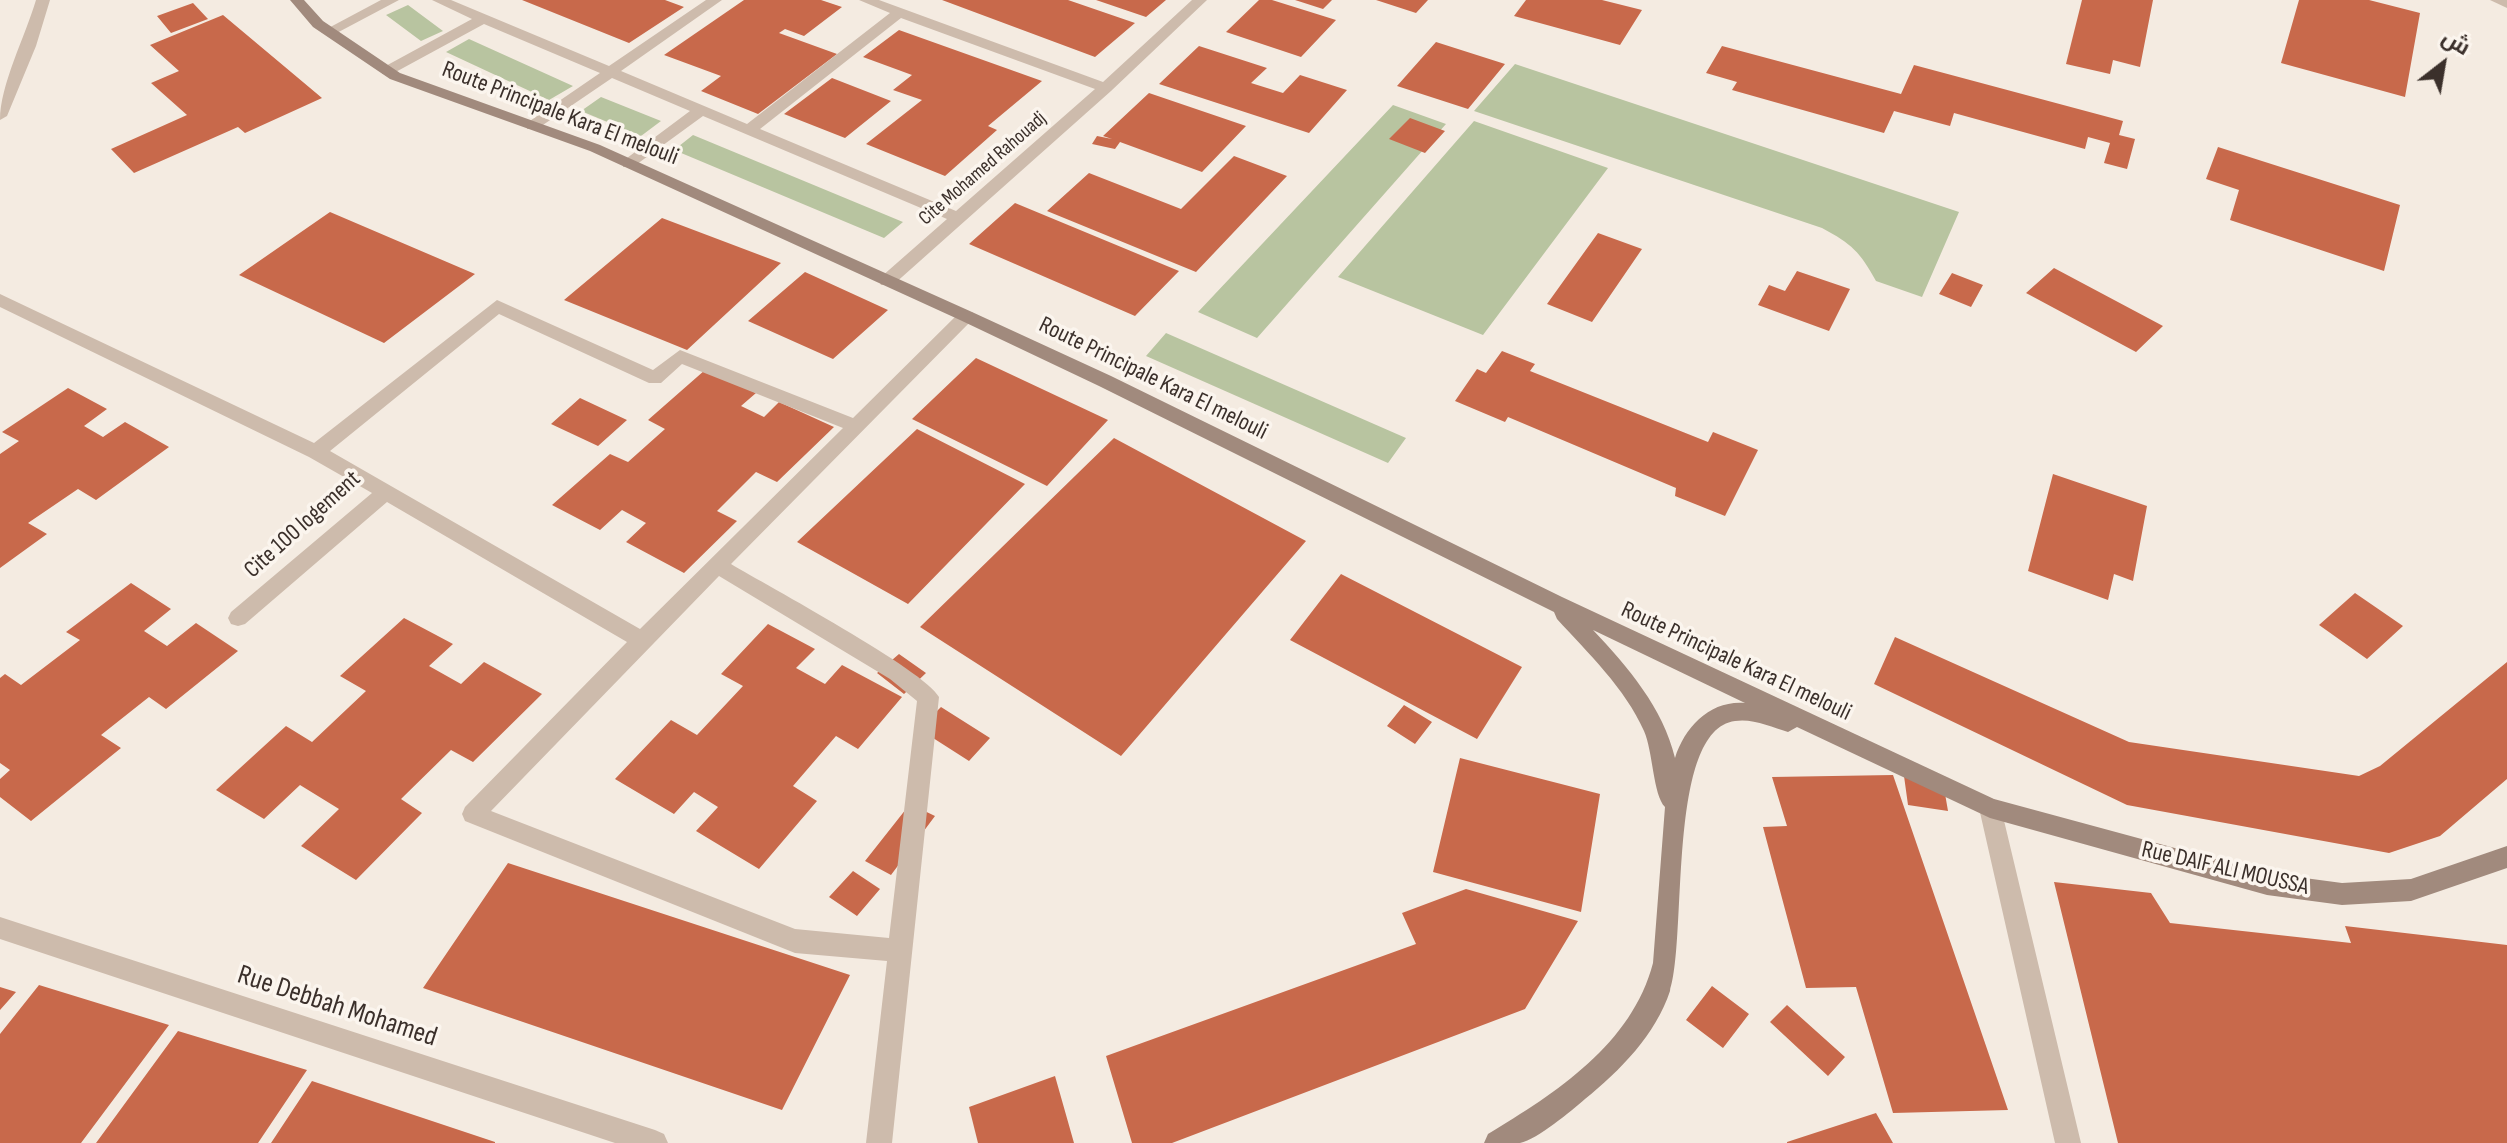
<!DOCTYPE html>
<meta charset="utf-8">
<style>
body{margin:0}
#map{position:relative;width:2507px;height:1143px;overflow:hidden;background:#f4ebe1;font-family:"Sofia Sans Condensed",Cairo,sans-serif}
canvas{display:block}
.north{position:absolute;left:2403px;top:24px;width:80px;height:80px;-webkit-text-stroke:6px #fbf5ee;paint-order:stroke;rotate:31deg;font-size:22px;font-weight:700;line-height:32px;text-align:center;color:#3b302b}
.north::after{content:'';display:block;margin:auto;width:28px;height:36px;background:#3b302b;clip-path:polygon(50% 0,100% 100%,50% 72%,0 100%)}
</style>
<div id="map">
<canvas width="2507" height="1143"></canvas>
<div class="north">ش</div>
</div>
<script>
const g = document.querySelector('canvas').getContext('2d');
g.lineJoin = 'round';
function paint(path, color) {
  g.fillStyle = color;
  g.fill(path, 'evenodd');
}
function write(font, color, halo, rows, align = 'center') {
  g.font = font + ' "Sofia Sans Condensed",sans-serif';
  g.lineWidth = 7;
  g.setLineDash([]);
  g.textBaseline = 'middle';
  g.strokeStyle = halo;
  g.fillStyle = color;
  for (const [text, x, y, turn = 0] of rows) {
    g.save();
    g.translate(x, y);
    g.rotate((+turn || 0) * Math.PI / 180);
    g.textAlign = isNaN(turn) ? turn : align;
    if (halo) g.strokeText(text, 0, 0);
    g.fillText(text, 0, 0);
    g.restore();
  }
}
paint(new Path2D(`
 M 408,5 L 443,31 L 421,41 L 386,15 Z
 M 469,39 L 573,86 L 549,100 L 446,52 Z
 M 1515,64 L 1959,212 L 1922,297 L 1876,281 C 1860,252 1852,244 1822,228 L 1474,111 Z
 M 601,97 L 661,121 L 641,136 L 581,111 Z
 M 1393,105 L 1446,124 L 1257,338 L 1198,312 Z
 M 1474,121 L 1608,168 L 1483,335 L 1338,277 Z
 M 693,135 L 903,222 L 884,238 L 674,150 Z
 M 1166,333 L 1406,438 L 1388,463 L 1146,356 Z`), '#b8c4a0');
paint(new Path2D(`
 M 522,0 L 665,0 L 684,7 L 629,43 Z
 M 744,0 L 821,0 L 842,7 L 804,36 L 785,29 L 779,33 L 837,54 L 758,114 L 701,91 L 721,76 L 664,55 Z
 M 942,0 L 1068,0 L 1135,23 L 1095,57 Z
 M 1096,0 L 1166,0 L 1146,17 Z
 M 1259,0 L 1272,0 L 1336,20 L 1301,57 L 1226,32 Z
 M 1295,0 L 1332,0 L 1323,9 Z
 M 1376,0 L 1428,0 L 1416,13 Z
 M 1526,0 L 1602,0 L 1642,10 L 1620,45 L 1514,16 Z
 M 2082,0 L 2153,0 L 2140,67 L 2113,60 L 2110,74 L 2066,64 Z
 M 2299,0 L 2369,0 L 2420,13 L 2405,97 L 2281,63 Z
 M 193,3 L 208,19 L 171,33 L 157,16 Z
 M 223,15 L 322,98 L 245,133 L 238,127 L 134,173 L 111,149 L 187,115 L 151,83 L 179,71 L 150,45 Z
 M 899,30 L 1042,81 L 988,126 L 997,130 L 945,176 L 866,144 L 922,100 L 893,90 L 912,75 L 863,57 Z
 M 1436,42 L 1505,64 L 1468,109 L 1397,86 Z
 M 1199,46 L 1267,68 L 1251,83 L 1283,93 L 1300,75 L 1347,90 L 1309,133 L 1159,84 Z
 M 1722,46 L 1901,94 L 1914,65 L 2123,121 L 2119,135 L 2135,139 L 2127,169 L 2104,163 L 2110,143 L 2088,137 L 2085,149 L 1954,113 L 1950,126 L 1894,111 L 1884,133 L 1732,90 L 1737,82 L 1706,73 Z
 M 832,78 L 891,101 L 845,138 L 784,114 Z
 M 1149,93 L 1246,126 L 1202,172 L 1120,142 L 1115,149 L 1092,144 L 1097,136 L 1112,139 L 1103,136 Z
 M 1410,118 L 1445,131 L 1425,153 L 1389,139 Z
 M 2218,147 L 2400,205 L 2384,271 L 2230,220 L 2239,190 L 2206,179 Z
 M 1234,156 L 1287,176 L 1196,272 L 1047,211 L 1089,173 L 1181,209 Z
 M 1015,203 L 1179,271 L 1135,316 L 969,244 Z
 M 330,212 L 475,274 L 384,343 L 239,275 Z
 M 662,218 L 781,263 L 687,350 L 564,300 Z
 M 1598,233 L 1642,249 L 1592,322 L 1547,304 Z
 M 2054,268 L 2163,326 L 2136,352 L 2026,293 Z
 M 1797,271 L 1850,289 L 1829,331 L 1758,305 L 1769,285 L 1785,291 Z
 M 805,272 L 888,310 L 833,359 L 748,321 Z
 M 1952,273 L 1983,285 L 1971,307 L 1939,294 Z
 M 1502,351 L 1535,364 L 1530,371 L 1708,442 L 1713,432 L 1758,450 L 1725,516 L 1675,496 L 1676,488 L 1508,417 L 1505,422 L 1455,401 L 1477,369 L 1486,373 Z
 M 976,358 L 1108,420 L 1047,486 L 912,419 Z
 M 705,370 L 756,393 L 741,406 L 764,417 L 779,402 L 834,427 L 777,482 L 756,472 L 717,511 L 737,521 L 684,573 L 626,542 L 646,523 L 622,510 L 600,530 L 552,505 L 610,454 L 628,462 L 665,429 L 648,420 Z
 M 68,388 L 107,409 L 84,426 L 103,437 L 125,422 L 169,447 L 96,500 L 78,489 L 28,523 L 47,534 L 0,568 L 0,454 L 19,441 L 2,432 Z
 M 580,398 L 627,420 L 598,446 L 551,424 Z
 M 917,429 L 1025,484 L 908,604 L 797,542 Z
 M 1114,438 L 1306,541 L 1121,756 L 920,627 Z
 M 2053,474 L 2147,506 L 2133,581 L 2114,574 L 2108,600 L 2028,571 Z
 M 1341,574 L 1522,667 L 1477,739 L 1290,640 Z
 M 131,583 L 171,609 L 144,631 L 167,646 L 196,623 L 238,651 L 166,709 L 149,697 L 101,735 L 121,748 L 31,821 L 0,797 L 0,779 L 10,770 L 0,763 L 0,678 L 5,674 L 21,685 L 80,640 L 66,632 Z
 M 2355,593 L 2403,626 L 2367,659 L 2319,625 Z
 M 404,618 L 453,644 L 429,666 L 461,684 L 484,662 L 542,694 L 473,762 L 451,750 L 401,799 L 422,813 L 356,880 L 301,846 L 339,809 L 300,785 L 264,819 L 216,790 L 286,726 L 312,742 L 366,691 L 340,676 Z
 M 768,624 L 815,649 L 796,668 L 825,684 L 842,665 L 902,697 L 858,749 L 836,736 L 793,786 L 817,801 L 759,869 L 696,831 L 718,807 L 694,792 L 674,814 L 615,779 L 671,720 L 697,735 L 743,686 L 721,674 Z
 M 1895,637 L 2129,742 L 2359,776 L 2380,766 L 2507,662 L 2507,779 L 2440,836 L 2389,853 L 2127,805 L 1874,684 Z
 M 899,654 L 926,673 L 904,694 L 877,673 Z
 M 1404,705 L 1432,722 L 1415,744 L 1387,726 Z
 M 941,707 L 990,738 L 969,761 L 919,729 Z
 M 1460,758 L 1600,794 L 1581,912 L 1433,872 Z
 M 1893,775 L 2008,1110 L 1893,1113 L 1856,987 L 1806,988 L 1763,827 L 1787,826 L 1772,777 Z
 M 1904,776 L 1943,782 L 1948,811 L 1908,805 Z
 M 910,804 L 935,816 L 891,875 L 865,861 Z
 M 508,863 L 850,975 L 782,1110 L 423,988 Z
 M 853,871 L 880,889 L 857,916 L 829,897 Z
 M 2054,882 L 2151,893 L 2170,923 L 2351,943 L 2345,926 L 2507,945 L 2507,1143 L 2118,1143 Z
 M 1466,889 L 1578,921 L 1525,1009 L 1172,1143 L 1132,1143 L 1106,1056 L 1416,944 L 1402,913 Z
 M 39,985 L 169,1025 L 81,1143 L 0,1143 L 0,1034 Z
 M 1712,986 L 1749,1014 L 1723,1048 L 1686,1020 Z
 M 0,987 L 16,992 L 0,1010 Z
 M 1787,1005 L 1845,1057 L 1828,1076 L 1770,1022 Z
 M 178,1031 L 307,1070 L 258,1143 L 96,1143 Z
 M 1055,1076 L 1074,1143 L 978,1143 L 969,1107 Z
 M 312,1081 L 495,1142 L 495,1143 L 271,1143 Z
 M 1876,1113 L 1893,1143 L 1787,1143 L 1787,1142 Z`), '#c8694b');
paint(new Path2D(`
 M 36,0 L 50,0 L 36,46 L 7,116 L 0,120 C 0,85 25,37 36,0 Z
 M 381,0 L 399,0 L 333,35 L 328,36 L 321,32 Z
 M 432,0 L 451,0 L 609,66 L 706,0 L 722,0 L 621,71 L 747,124 L 890,13 L 859,0 L 879,0 L 1103,82 L 1192,0 L 1207,0 L 1111,91 L 893,285 L 881,285 L 879,281 L 881,277 L 947,219 L 703,116 L 633,167 L 623,167 L 623,161 L 690,111 L 612,78 L 537,129 L 527,129 L 527,123 L 600,73 L 484,24 L 392,74 L 382,74 L 382,68 L 472,19 ZM 901,18 L 1095,89 L 956,211 L 760,129 Z
 M 2490,0 L 2507,0 L 2507,8 Z
 M 0,294 L 314,443 L 497,300 L 653,370 L 680,350 L 853,418 L 960,312 L 972,312 L 975,316 L 972,320 L 731,564 C 766,585 926,671 939,697 L 892,1143 L 866,1143 L 887,961 L 795,953 L 465,821 L 462,814 L 465,807 L 627,642 L 387,502 L 245,624 L 238,626 L 231,624 L 228,618 L 231,612 L 372,493 L 309,457 L 0,307 ZM 499,314 L 649,383 L 661,383 L 682,364 L 843,428 L 640,629 L 330,451 ZM 719,576 L 890,679 L 917,701 L 889,938 L 795,929 L 491,811 Z
 M 1990,798 L 1998,801 L 2001,808 L 2081,1143 L 2055,1143 L 1979,808 L 1982,801 Z
 M 0,917 L 655,1130 L 664,1134 L 668,1143 L 615,1143 L 0,939 Z`), '#cdbbac');
paint(new Path2D(`
 M 290,0 L 304,0 L 323,21 L 400,73 L 600,145 L 972,312 L 1111,376 L 1562,597 L 1994,799 L 2267,873 L 2342,883 L 2411,879 L 2507,846 L 2507,868 L 2411,901 L 2342,905 L 2267,895 L 1990,818 L 1797,727 L 1788,732 C 1772,727 1752,718 1735,721 C 1666,730 1688,937 1670,991 C 1656,1034 1620,1071 1585,1099 C 1571,1111 1538,1139 1520,1143 C 1509,1143 1495,1143 1484,1143 L 1488,1134 C 1556,1093 1632,1044 1653,963 L 1665,807 C 1653,795 1653,751 1644,731 C 1625,688 1588,653 1557,619 L 1554,612 L 1099,386 L 960,320 L 590,151 L 390,79 L 313,27 ZM 1593,630 L 1745,703 C 1711,700 1685,726 1675,758 C 1663,708 1628,667 1593,630 Z`), '#a18a7d');
write('20px', '#3b302b', '#fbf5ee', [
 ["Cite Mohamed Rahouadj",983,169,-41]
]);
write('24px', '#3b302b', '#fbf5ee', [
 ["Route Principale Kara El melouli",560,114,21],
 ["Route Principale Kara El melouli",1153,379,26],
 ["Cite 100 logement",303,525,-42],
 ["Route Principale Kara El melouli",1736,662,25],
 ["Rue DAIF ALI MOUSSA",2225,869,13]
]);
write('28px', '#3b302b', '#fbf5ee', [
 ["Rue Debbah Mohamed",337,1007,18]
]);
</script>
